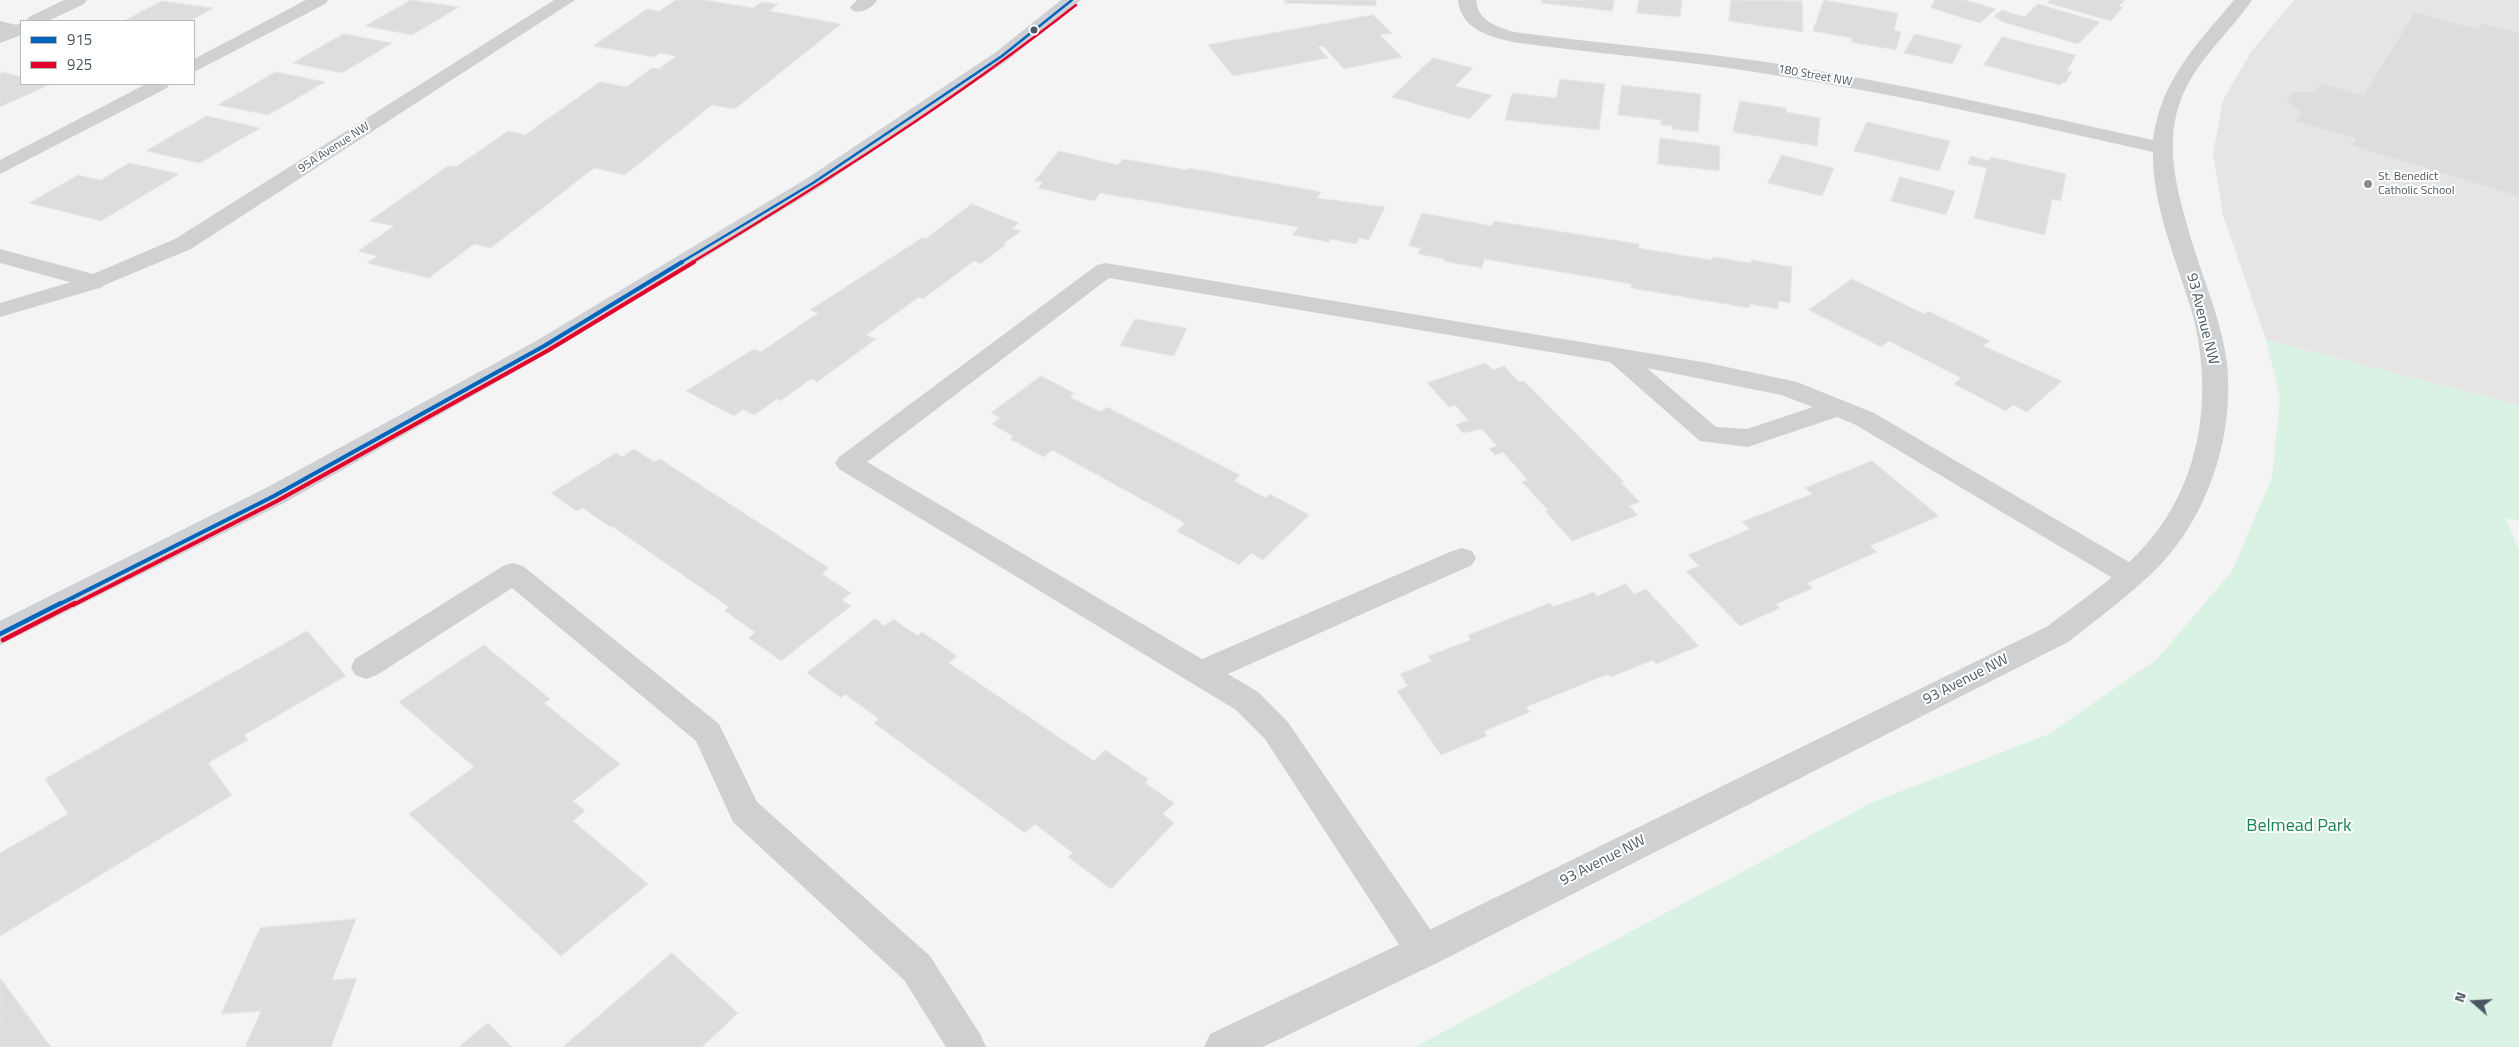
<!DOCTYPE html>
<style>
body{margin:0}
#map{position:relative;width:2519px;height:1047px;overflow:hidden;background:#f4f4f4;font-family:"Titillium Web",sans-serif}
canvas{display:block}
.legend{position:absolute;left:20px;top:20px;width:175px;height:65px;box-sizing:border-box;background:#fff;border:1px solid #b7bbc0;margin:0;padding:6px 9px;list-style:none;font-size:15px;color:#4a5661}
.legend li{display:flex;align-items:center;gap:10px;height:25px}
.legend b{width:25px;border:1px solid #b7bbc0}
.north{position:absolute;left:2449px;top:977px;width:50px;height:50px;-webkit-text-stroke:4px #fff;paint-order:stroke;rotate:289deg;font-size:14px;font-weight:700;line-height:20px;text-align:center;color:#4a5661}
.north::after{content:'';display:block;margin:auto;width:18px;height:22px;background:#4a5661;clip-path:polygon(50% 0,100% 100%,50% 72%,0 100%)}
</style>
<div id="map">
<canvas width="2519" height="1047"></canvas>
<ul class="legend">
<li><b style="height:6px;background:#0065bd"></b>915</li>
<li><b style="height:6px;background:#e4002b"></b>925</li>
</ul>
<div class="north">N</div>
</div>
<script>
const g = document.querySelector('canvas').getContext('2d');
g.lineJoin = 'round';
function paint(path, color) {
  g.fillStyle = color;
  g.fill(path, 'evenodd');
}
function stroke(path, color, width, dash) {
  g.strokeStyle = color;
  g.lineWidth = width;
  g.lineCap = dash ? 'butt' : 'round';
  g.setLineDash(dash || []);
  g.stroke(path);
}
function write(font, color, halo, rows, align = 'center') {
  g.font = font + ' "Titillium Web",sans-serif';
  g.lineWidth = 4;
  g.setLineDash([]);
  g.textBaseline = 'middle';
  g.strokeStyle = halo;
  g.fillStyle = color;
  for (const [text, x, y, turn = 0] of rows) {
    g.save();
    g.translate(x, y);
    g.rotate((+turn || 0) * Math.PI / 180);
    g.textAlign = isNaN(turn) ? turn : align;
    if (halo) g.strokeText(text, 0, 0);
    g.fillText(text, 0, 0);
    g.restore();
  }
}
paint(new Path2D(`
 M 2294,0 L 2519,0 L 2519,405 L 2266,340 L 2223,215 L 2213,153 L 2223,100 L 2251,52 Z`), '#e6e5e6');
paint(new Path2D(`
 M 2266,340 L 2519,405 L 2519,520 L 2506,518 L 2519,551 L 2519,1047 L 1415,1047 L 1871,803 L 2049,734 L 2157,659 L 2232,571 L 2272,478 L 2280,398 Z`), '#d9f2e3');
const building = new Path2D(`
 M 411,0 L 459,7 L 412,35 L 365,26 Z
 M 676,0 L 704,0 L 753,8 L 762,2 L 778,4 L 769,11 L 841,24 L 735,109 L 712,105 L 625,175 L 594,168 L 491,248 L 474,244 L 429,278 L 367,263 L 377,256 L 358,251 L 394,226 L 369,221 L 448,166 L 456,167 L 508,131 L 525,135 L 600,82 L 626,87 L 652,68 L 659,69 L 676,56 L 660,53 L 654,57 L 593,46 L 647,9 L 659,11 Z
 M 1285,0 L 1376,0 L 1376,6 L 1285,3 Z
 M 1542,0 L 1614,0 L 1612,11 L 1542,3 Z
 M 1639,0 L 1682,0 L 1680,17 L 1637,13 Z
 M 1731,0 L 1802,1 L 1803,32 L 1729,21 Z
 M 1824,0 L 1898,13 L 1894,30 L 1901,32 L 1896,50 L 1851,42 L 1852,38 L 1813,31 Z
 M 1935,0 L 1965,0 L 1996,9 L 1980,23 L 1934,9 L 1931,7 Z
 M 2050,0 L 2125,0 L 2119,6 L 2123,7 L 2111,21 L 2048,3 Z
 M 162,1 L 213,8 L 190,21 L 124,21 Z
 M 2038,4 L 2100,22 L 2078,44 L 2003,22 L 1994,16 L 2002,10 L 2024,17 Z
 M 2415,12 L 2478,29 L 2481,23 L 2519,32 L 2519,197 L 2352,146 L 2356,139 L 2295,121 L 2301,112 L 2286,100 L 2292,92 L 2315,91 L 2321,83 L 2363,95 Z
 M 1373,15 L 1392,33 L 1380,35 L 1402,57 L 1344,69 L 1323,46 L 1318,47 L 1328,58 L 1233,76 L 1208,45 Z
 M 343,34 L 392,43 L 342,73 L 293,63 Z
 M 1915,34 L 1962,45 L 1952,64 L 1904,53 Z
 M 2002,37 L 2076,55 L 2067,71 L 2072,72 L 2065,83 L 2062,82 L 2060,85 L 1984,65 Z
 M 1433,58 L 1473,68 L 1455,86 L 1492,95 L 1469,119 L 1392,97 Z
 M 4,72 L 21,77 L 21,84 L 49,85 L 0,107 L 0,74 Z
 M 276,72 L 325,82 L 268,115 L 218,105 Z
 M 1560,79 L 1605,84 L 1599,130 L 1505,120 L 1512,93 L 1556,98 Z
 M 1622,85 L 1701,94 L 1698,132 L 1672,129 L 1673,126 L 1661,125 L 1661,120 L 1618,115 Z
 M 1740,101 L 1786,108 L 1786,112 L 1820,118 L 1817,146 L 1733,132 Z
 M 207,116 L 260,128 L 200,163 L 146,151 Z
 M 1867,122 L 1950,141 L 1939,171 L 1854,151 Z
 M 1660,138 L 1720,146 L 1719,171 L 1658,164 Z
 M 1059,151 L 1118,165 L 1123,159 L 1187,170 L 1188,168 L 1321,192 L 1317,198 L 1385,207 L 1369,240 L 1359,238 L 1356,244 L 1330,239 L 1329,242 L 1293,235 L 1298,227 L 1100,193 L 1094,201 L 1038,188 L 1043,182 L 1035,181 Z
 M 1782,155 L 1834,168 L 1822,196 L 1768,183 Z
 M 1971,156 L 1989,161 L 1991,157 L 2066,174 L 2061,201 L 2052,199 L 2045,235 L 1974,218 L 1987,168 L 1968,164 Z
 M 130,163 L 179,174 L 101,221 L 29,203 L 78,175 L 100,180 Z
 M 1900,177 L 1955,191 L 1946,215 L 1891,201 Z
 M 972,204 L 1019,223 L 1012,228 L 1021,231 L 1003,244 L 1006,245 L 980,264 L 974,261 L 923,299 L 919,297 L 866,335 L 876,339 L 817,382 L 811,379 L 780,401 L 777,399 L 754,415 L 743,409 L 734,416 L 686,391 L 754,349 L 761,352 L 818,313 L 810,310 L 922,238 L 925,239 Z
 M 1422,213 L 1492,226 L 1494,221 L 1639,244 L 1638,248 L 1712,260 L 1713,257 L 1751,263 L 1751,260 L 1792,267 L 1790,303 L 1778,301 L 1778,309 L 1750,304 L 1750,308 L 1631,288 L 1632,284 L 1484,259 L 1482,268 L 1443,261 L 1444,259 L 1418,254 L 1421,248 L 1409,246 Z
 M 1852,279 L 1924,314 L 1928,311 L 1990,341 L 1983,346 L 2062,381 L 2027,412 L 2013,405 L 2006,411 L 1954,384 L 1961,378 L 1889,341 L 1881,347 L 1809,310 Z
 M 1135,319 L 1187,328 L 1174,356 L 1120,346 Z
 M 1486,363 L 1493,370 L 1504,366 L 1519,382 L 1524,381 L 1624,482 L 1621,483 L 1640,502 L 1629,506 L 1638,515 L 1572,541 L 1545,511 L 1548,510 L 1522,482 L 1528,480 L 1503,452 L 1495,455 L 1489,449 L 1497,446 L 1482,429 L 1463,433 L 1456,425 L 1468,420 L 1455,405 L 1449,407 L 1427,383 Z
 M 1041,376 L 1074,393 L 1070,397 L 1100,412 L 1107,407 L 1240,475 L 1234,481 L 1266,498 L 1270,494 L 1309,515 L 1263,560 L 1251,553 L 1239,565 L 1177,531 L 1185,523 L 1052,450 L 1044,457 L 1010,439 L 1013,436 L 992,424 L 1000,418 L 991,413 Z
 M 634,449 L 654,462 L 660,459 L 829,568 L 822,574 L 851,593 L 842,600 L 851,606 L 781,661 L 749,638 L 755,632 L 725,611 L 729,607 L 612,526 L 610,527 L 583,508 L 576,511 L 551,493 L 616,453 L 622,457 Z
 M 1872,461 L 1939,516 L 1870,546 L 1877,552 L 1807,583 L 1813,588 L 1776,604 L 1780,608 L 1740,626 L 1686,571 L 1699,566 L 1688,555 L 1750,529 L 1742,522 L 1812,494 L 1805,488 Z
 M 1626,584 L 1634,594 L 1646,589 L 1699,646 L 1656,664 L 1653,660 L 1611,677 L 1608,674 L 1526,707 L 1530,712 L 1484,731 L 1487,736 L 1441,755 L 1397,691 L 1408,686 L 1400,674 L 1432,661 L 1428,656 L 1471,640 L 1468,635 L 1550,603 L 1553,607 L 1594,592 L 1597,596 Z
 M 875,619 L 885,626 L 893,619 L 918,636 L 922,632 L 957,656 L 949,663 L 1094,761 L 1105,750 L 1148,779 L 1145,783 L 1174,803 L 1163,814 L 1174,823 L 1111,889 L 1068,857 L 1073,853 L 1035,824 L 1025,833 L 874,723 L 879,719 L 845,694 L 841,698 L 807,673 Z
 M 307,631 L 346,676 L 244,735 L 248,740 L 208,763 L 232,795 L 0,936 L 0,853 L 68,814 L 45,779 Z
 M 484,645 L 550,699 L 544,703 L 620,764 L 573,801 L 585,811 L 573,821 L 648,884 L 561,956 L 409,814 L 474,767 L 399,702 Z
 M 356,919 L 332,980 L 357,978 L 331,1047 L 245,1047 L 261,1011 L 221,1014 L 260,928 Z
 M 672,953 L 738,1013 L 702,1047 L 563,1047 Z
 M 0,978 L 51,1047 L 0,1047 Z
 M 488,1023 L 512,1047 L 459,1047 Z`);
paint(building, '#ddddde');
stroke(building, '#e5e6e7', 1);
paint(new Path2D(`
 M 306,0 L 328,0 L 325,4 L 194,72 L 194,59 Z
 M 857,0 L 877,0 C 871,9 863,13 853,11 L 850,7 Z
 M 0,21 L 21,26 L 21,34 L 0,31 Z
 M 146,84 L 169,84 L 167,88 L 0,174 L 0,160 Z
 M 1105,263 L 1708,363 L 1797,382 L 1874,413 L 2141,569 L 2145,576 L 2141,583 L 2131,586 L 2121,583 L 1856,425 L 1837,417 L 1748,447 L 1700,441 L 1610,362 L 1109,278 L 867,462 L 1202,659 L 1452,551 L 1462,548 L 1472,551 L 1476,558 L 1472,565 L 1228,674 L 1258,692 L 1287,721 L 1437,939 L 1442,951 L 1437,963 L 1424,968 L 1411,963 L 1265,739 L 1236,710 L 839,469 L 835,463 L 839,457 L 1097,265 ZM 1647,368 L 1781,395 L 1813,407 L 1747,429 L 1716,427 Z
 M 95,275 L 103,277 L 106,282 L 103,287 L 0,317 L 0,303 Z
 M 513,563 L 523,566 L 719,724 L 757,802 L 930,956 L 980,1034 L 986,1047 L 946,1047 L 904,980 L 733,822 L 696,741 L 512,588 L 377,675 L 366,679 L 355,675 L 351,667 L 355,659 L 503,566 Z`), '#ced0d2');
paint(new Path2D(`
 M 64,0 L 87,0 L 84,4 L 48,21 L 26,21 L 29,17 Z
 M 554,0 L 575,0 L 191,249 L 95,289 L 0,263 L 0,249 L 93,274 L 175,239 Z
 M 1458,0 L 1476,0 C 1478,21 1495,26 1514,32 C 1598,43 1682,50 1766,62 C 1896,82 2024,112 2153,140 C 2160,81 2197,44 2234,0 L 2252,0 C 2228,35 2192,64 2179,105 C 2164,150 2179,198 2192,242 C 2203,278 2218,313 2225,350 C 2238,423 2212,510 2161,564 C 2133,593 2100,617 2068,642 L 1437,963 L 1263,1047 L 1204,1047 L 1210,1034 L 1411,939 L 2048,626 C 2084,598 2125,572 2154,535 C 2204,472 2213,385 2191,309 C 2176,259 2152,205 2153,152 C 2025,123 1897,94 1767,74 C 1683,60 1597,54 1512,42 C 1488,36 1461,29 1458,0 Z
 M 21,23 L 21,35 L 0,43 L 0,31 Z`), '#ced0d2');
paint(new Path2D(`
 M 1061,0 L 1081,0 L 1008,60 L 820,187 L 552,351 L 284,503 L 0,645 L 0,621 L 264,489 L 536,341 L 806,179 L 996,52 Z`), '#ced0d4');
stroke(new Path2D(`
 M 680,263 L 813,183 L 1002,56 L 1072,0`), '#0065bd', 2.5);
stroke(new Path2D(`
 M 58,605 L 274,496 L 544,346 L 682,262`), '#0065bd', 4);
stroke(new Path2D(`
 M 0,634 L 61,603`), '#0065bd', 4.5);
stroke(new Path2D(`
 M 691,263 C 824,183 954,101 1076,5`), '#e4002b', 2.5);
stroke(new Path2D(`
 M 73,605 L 277,501 L 547,351 L 694,262`), '#e4002b', 4);
stroke(new Path2D(`
 M 3,640 L 75,603`), '#e4002b', 4.5);
for (const [x, y, r, color] of [
 [1034,30,4.5,"#4a5661"],
 [2368,184,5,"#868d94"]
]) {
  const dot = new Path2D();
  dot.arc(x, y, r, 0, 2 * Math.PI);
  g.fillStyle = color;
  g.fill(dot);
  stroke(dot, '#fff', 2);
}
write('12px', '#4a5661', '#fff', [
 ["180 Street NW",1815,76,10],
 ["95A Avenue NW",334,148,-33]
]);
write('12px', '#4a5661', '#fff', [
 ["St. Benedict",2378,177],
 ["Catholic School",2378,191]
], 'left');
write('15px', '#4a5661', '#fff', [
 ["93 Avenue NW",2202,319,76],
 ["93 Avenue NW",1966,680,-27],
 ["93 Avenue NW",1603,861,-27]
]);
write('18px', '#17864f', '#fff', [
 ["Belmead Park",2299,827]
]);
</script>
